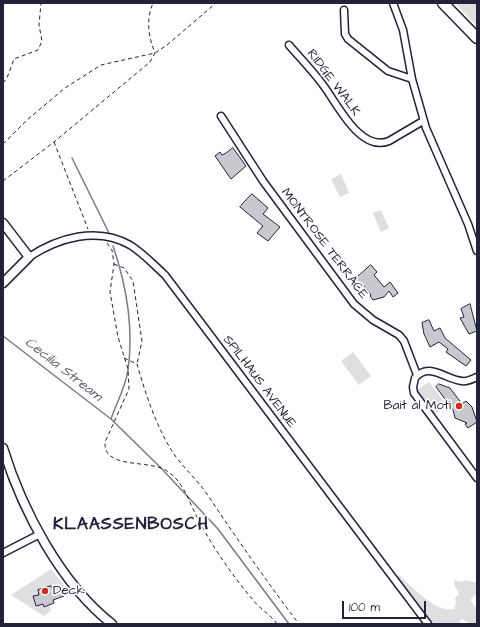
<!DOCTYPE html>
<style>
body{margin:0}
#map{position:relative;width:480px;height:627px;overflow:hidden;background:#fff;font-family:"Architects Daughter",sans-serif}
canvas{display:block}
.frame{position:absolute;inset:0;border:4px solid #22223b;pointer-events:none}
.scale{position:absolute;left:342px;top:601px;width:84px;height:18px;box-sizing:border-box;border:2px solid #22223b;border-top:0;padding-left:5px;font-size:12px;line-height:14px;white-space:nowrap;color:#22223b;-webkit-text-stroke:3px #fff;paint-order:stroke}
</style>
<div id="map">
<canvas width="480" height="627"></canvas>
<div class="frame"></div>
<div class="scale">100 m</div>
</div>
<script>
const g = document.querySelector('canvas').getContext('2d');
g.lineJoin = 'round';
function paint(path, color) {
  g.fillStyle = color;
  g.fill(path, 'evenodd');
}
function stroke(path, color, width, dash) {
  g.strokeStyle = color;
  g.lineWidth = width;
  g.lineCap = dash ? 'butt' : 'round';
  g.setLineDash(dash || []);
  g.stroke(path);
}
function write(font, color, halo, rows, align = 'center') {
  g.font = font + ' "Architects Daughter",sans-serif';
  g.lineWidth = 3.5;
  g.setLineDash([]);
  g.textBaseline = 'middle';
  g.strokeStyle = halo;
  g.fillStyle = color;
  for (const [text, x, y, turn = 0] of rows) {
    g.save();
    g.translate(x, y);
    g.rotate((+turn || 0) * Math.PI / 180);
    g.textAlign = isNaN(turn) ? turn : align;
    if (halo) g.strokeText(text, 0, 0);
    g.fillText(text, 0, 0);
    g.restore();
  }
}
paint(new Path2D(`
 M 455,3 L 477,3 L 477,26 Z
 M 341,174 L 349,193 L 340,197 L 331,179 Z
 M 381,210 L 389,228 L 381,232 L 373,213 Z
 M 353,352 L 371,376 L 359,385 L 341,361 Z
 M 429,382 L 447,406 L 435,414 L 417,390 Z
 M 51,569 L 67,589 L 65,591 L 60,585 L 52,588 L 51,586 L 38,590 L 39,595 L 33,597 L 36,606 L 43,604 L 44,607 L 49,605 L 51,610 L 44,616 L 11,595 Z
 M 397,576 L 400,576 C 412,587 436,613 454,609 L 456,603 L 455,598 L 459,594 L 454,584 L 455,580 L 461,582 L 466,580 L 477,583 L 477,593 L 470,600 L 477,609 L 477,624 L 471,624 L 462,619 L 458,624 L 432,624 L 413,597 L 407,594 Z`), '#dfdfe2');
stroke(new Path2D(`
 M 72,158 L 110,235
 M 113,246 C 127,287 134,327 128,370 C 126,386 116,404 111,419 L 161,468 L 218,529 L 289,624
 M 3,336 L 111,419`), '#7a7a88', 1.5);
const building = new Path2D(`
 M 233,148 L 246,166 L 231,179 L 215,156 L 220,152 L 222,155 L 226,153 Z
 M 252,194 L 268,208 L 263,214 L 280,227 L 268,241 L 257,233 L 263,226 L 240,207 Z
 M 371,265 L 377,272 L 374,275 L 384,287 L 390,282 L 398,293 L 393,297 L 389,291 L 384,297 L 373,300 L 370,296 L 371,295 L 364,286 L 359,288 L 353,281 Z
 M 470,304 L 477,331 L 469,334 L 460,318 L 464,317 L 461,309 Z
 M 429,320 L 434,331 L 440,328 L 445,338 L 471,360 L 466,366 L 446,352 L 448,349 L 439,342 L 430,347 L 424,334 L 422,323 Z
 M 439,384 L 450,388 L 462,404 L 466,401 L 472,407 L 477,422 L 468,428 L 465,424 L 467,423 L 455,418 L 453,410 L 436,387 Z
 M 51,586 L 52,588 L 57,587 L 64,596 L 53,600 L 54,603 L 44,607 L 43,604 L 36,606 L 33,596 L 39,595 L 38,590 Z`);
paint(building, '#c8c8cf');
stroke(building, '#22223b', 1);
const minor = new Path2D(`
 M 393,3 L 403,30 L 412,79 L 426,128 L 468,224 L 477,251
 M 344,10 L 345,34 L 348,39 L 388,71 L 412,79
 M 289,45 C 300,58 313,71 323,85 C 337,103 360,153 389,141 L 423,121
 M 221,116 L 263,181 L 354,304 L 373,320 L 399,335 L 404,341 L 417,375
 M 29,257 C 58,238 97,226 130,245 C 143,253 154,265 165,275 L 428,624
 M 477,377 C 472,379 467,382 462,381 C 446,380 429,361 415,378 L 413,387 L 414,393 L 477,478
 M 3,553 L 40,534`);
const tertiary = new Path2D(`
 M 3,223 L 29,257 L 3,283
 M 3,448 C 22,510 61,584 112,624`);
const primary = new Path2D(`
 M 443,3 L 477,38`);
stroke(minor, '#22223b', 9);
stroke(tertiary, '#22223b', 11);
stroke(primary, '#22223b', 13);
stroke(new Path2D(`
 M 3,83 L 7,78 L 14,59 L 38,50 L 42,41 L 39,25 L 41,3
 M 54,142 L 88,229
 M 3,144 L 27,120 L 65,88 L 101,65 L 155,53 L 167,45 L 216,3
 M 3,181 L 54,142 L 150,62 L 155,53 C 148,36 146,20 153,3
 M 107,243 L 112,250 L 114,264 L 110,292 L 118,337 L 128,369 L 129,389 L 105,442 C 103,470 150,459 167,471 C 182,481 187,496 194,511 C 209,542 231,574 253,600 C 260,609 271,615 277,624
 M 114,264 L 124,268 L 133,281 L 142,341 L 137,364
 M 124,358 L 137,364 C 146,395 157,430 176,457 C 186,470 198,481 207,494 C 237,539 267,582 299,624`), '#22223b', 1, [4, 3]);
stroke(minor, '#fff', 6);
stroke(tertiary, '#fff', 8);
stroke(primary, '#fff', 10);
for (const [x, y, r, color] of [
 [459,406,4,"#c8321e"],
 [45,591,4,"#c8321e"]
]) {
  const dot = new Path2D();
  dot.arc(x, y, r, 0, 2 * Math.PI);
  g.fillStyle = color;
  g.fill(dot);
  stroke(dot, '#fff', 1.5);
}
write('13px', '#22223b', '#fff', [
 ["RIDGE WALK",333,83,53],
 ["MONTROSE TERRACE",324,244,53],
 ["SPILHAUS AVENUE",259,382,53]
]);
write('13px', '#22223b', '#fff', [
 ["Bait al Moti",451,406],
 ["Deck",53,591,"left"]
], 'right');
write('italic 14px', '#5c5c6f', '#fff', [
 ["Cecilia Stream",63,370,38]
]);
g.letterSpacing = '1px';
write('bold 17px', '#22223b', '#fff', [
 ["KLAASSENBOSCH",131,525]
]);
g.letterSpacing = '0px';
</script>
